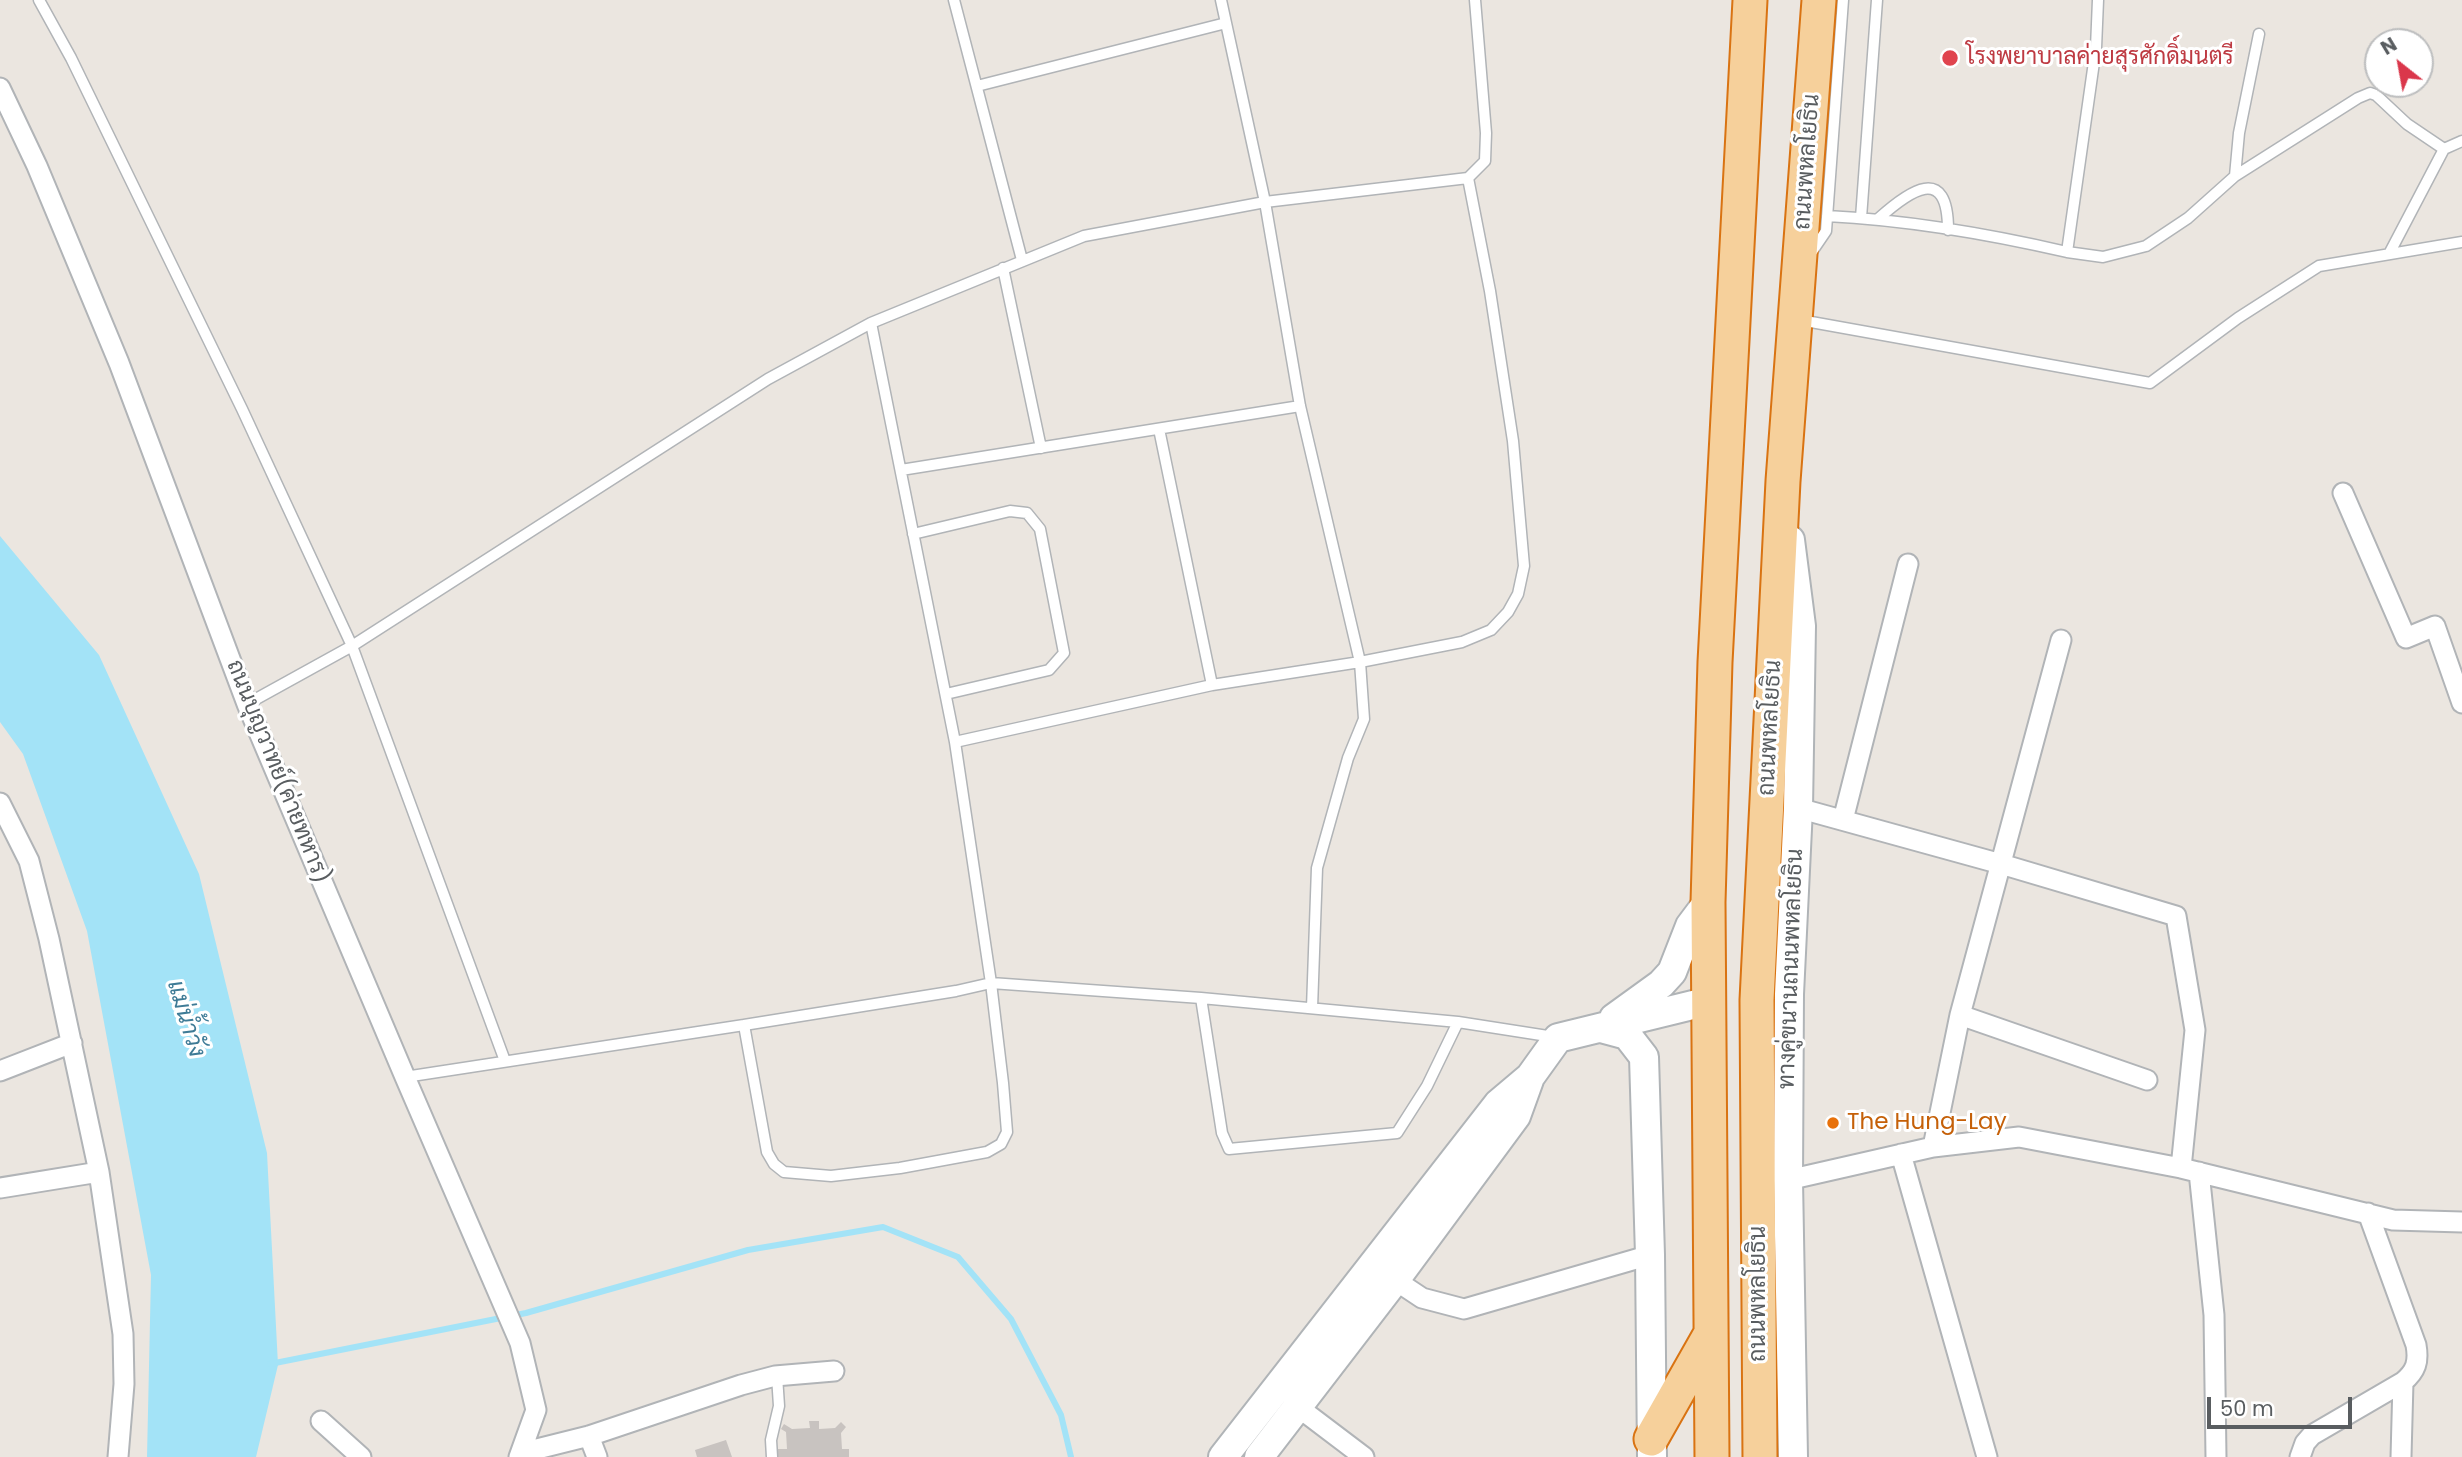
<!DOCTYPE html>
<meta charset="utf-8">
<style>
body{margin:0}
#map{position:relative;width:2462px;height:1457px;overflow:hidden;background:#ebe6e0;font-family:Poppins,sans-serif}
canvas{display:block}
.north{position:absolute;left:2364px;top:28px;width:70px;height:70px;box-sizing:border-box;background:#fff;border:2px solid #bdbebf;border-radius:50%;rotate:329deg;font-size:19px;font-weight:700;line-height:28px;text-align:center;color:#595d60}
.north::after{content:'';display:block;margin:auto;width:24px;height:32px;background:#da374b;clip-path:polygon(50% 0,100% 100%,50% 72%,0 100%)}
.scale{position:absolute;left:2207px;top:1397px;width:145px;height:32px;box-sizing:border-box;border:4px solid #595d60;border-top:0;padding-left:9px;font-size:21px;line-height:24px;white-space:nowrap;color:#595d60;-webkit-text-stroke:5px #fff;paint-order:stroke}
</style>
<div id="map">
<canvas width="2462" height="1457"></canvas>
<div class="north">N</div>
<div class="scale">50 m</div>
</div>
<script>
const g = document.querySelector('canvas').getContext('2d');
g.lineJoin = 'round';
function paint(path, color) {
  g.fillStyle = color;
  g.fill(path, 'evenodd');
}
function stroke(path, color, width, dash) {
  g.strokeStyle = color;
  g.lineWidth = width;
  g.lineCap = dash ? 'butt' : 'round';
  g.setLineDash(dash || []);
  g.stroke(path);
}
function write(font, color, halo, rows, align = 'center') {
  g.font = font + ' Poppins,Sarabun,sans-serif';
  g.lineWidth = 6;
  g.setLineDash([]);
  g.textBaseline = 'middle';
  g.strokeStyle = halo;
  g.fillStyle = color;
  for (const [text, x, y, turn = 0] of rows) {
    g.save();
    g.translate(x, y);
    g.rotate((+turn || 0) * Math.PI / 180);
    g.textAlign = isNaN(turn) ? turn : align;
    if (halo) g.strokeText(text, 0, 0);
    g.fillText(text, 0, 0);
    g.restore();
  }
}
paint(new Path2D(`
 M 0,536 L 99,655 L 199,874 L 267,1153 L 278,1365 L 256,1457 L 147,1457 L 151,1275 L 87,931 L 23,754 L 0,722 Z`), '#a3e3f7');
stroke(new Path2D(`
 M 270,1364 L 526,1313 L 748,1250 L 883,1227 L 958,1257 L 1011,1319 L 1061,1415 L 1071,1457`), '#a3e3f7', 6);
paint(new Path2D(`
 M 809,1421 L 819,1421 L 819,1429 L 835,1428 L 841,1422 L 846,1427 L 841,1433 L 842,1449 L 849,1449 L 849,1457 L 778,1457 L 778,1449 L 787,1449 L 786,1432 L 781,1429 L 784,1424 L 792,1429 L 810,1428 Z
 M 726,1440 L 732,1457 L 697,1457 L 695,1450 Z`), '#c8c3c0');
const service = new Path2D(`
 M 39,0 L 71,58 L 242,409 L 352,646 L 505,1061
 M 954,0 L 1022,260
 M 1221,0 L 1265,202 L 1300,406 L 1360,662 L 1364,719 L 1348,758 L 1317,868 L 1312,1008
 M 977,86 L 1226,23
 M 2235,176 L 2239,133 L 2259,34
 M 1827,216 C 1907,220 1989,234 2067,252 L 2096,48 L 2098,0
 M 1861,218 L 1877,0
 M 1878,219 C 1909,191 1948,163 1948,230
 M 2067,252 L 2103,257 L 2146,246 L 2188,218 L 2235,176 L 2358,98 L 2370,93 L 2376,95 L 2407,124 L 2444,149 L 2462,141
 M 1811,253 L 1826,231 L 1843,0
 M 2389,254 L 2444,149
 M 1003,268 L 1041,448
 M 1800,320 L 2150,383 L 2238,318 L 2319,266 L 2462,242
 M 1159,429 L 1212,685
 M 901,470 L 1300,406
 M 913,534 L 1010,511 L 1027,513 L 1040,529 L 1064,653 L 1049,670 L 946,694
 M 247,704 L 352,646 L 768,379 L 871,323 L 1084,236 L 1265,202 L 1468,178 L 1485,161 L 1486,133 L 1475,0
 M 955,742 L 1212,685 L 1360,662 L 1462,642 L 1491,630 L 1508,612 L 1518,594 L 1524,566 L 1513,441 L 1490,291 L 1468,178
 M 1201,998 L 1222,1133 L 1229,1149 L 1397,1133 L 1427,1086 L 1458,1022
 M 744,1025 L 767,1152 L 774,1164 L 784,1172 L 831,1176 L 900,1168 L 987,1152 L 1001,1144 L 1007,1132 L 1003,1083 L 991,983 L 955,742 L 871,323
 M 405,1077 L 744,1025 L 956,991 L 991,983 L 1201,998 L 1458,1022 L 1554,1037
 M 772,1457 L 771,1440 L 779,1406 L 777,1376`);
const minor = new Path2D(`
 M 0,88 L 37,166 L 119,363 L 247,704 L 405,1077 L 520,1343 L 536,1410 L 519,1457
 M 2343,493 L 2406,638 L 2435,626 L 2462,703
 M 0,803 L 29,861 L 49,939 L 99,1172 L 123,1334 L 124,1384 L 118,1457
 M 1798,808 L 2001,864 L 2176,916 L 2195,1030 L 2181,1168
 M 1843,820 L 1908,564
 M 1960,1015 L 2147,1080
 M 0,1071 L 72,1043
 M 1933,1147 L 1960,1015 L 2061,640
 M 1901,1154 L 1987,1457
 M 2199,1172 L 2214,1315 L 2216,1457
 M 1788,1180 L 1933,1147 L 2019,1137 L 2181,1168 L 2393,1220 L 2462,1222
 M 0,1188 L 99,1172
 M 1395,1280 L 1422,1298 L 1464,1309 L 1650,1255
 M 1298,1407 L 1364,1457
 M 321,1421 L 361,1457
 M 589,1436 L 597,1457
 M 521,1453 L 589,1436 L 741,1385 L 775,1376 L 834,1371
 M 2300,1457 L 2305,1443 L 2312,1435 L 2403,1382 C 2416,1371 2419,1362 2416,1345 L 2368,1213
 M 2401,1457 L 2403,1382`);
const secondary = new Path2D(`
 M 1790,540 L 1801,626 L 1798,808 L 1789,994 L 1788,1180 L 1793,1457
 M 1614,1018 L 1661,984 L 1672,972 L 1690,926 L 1708,902
 M 1601,1028 L 1627,1035 L 1644,1057 L 1650,1255 L 1652,1457
 M 1223,1457 L 1498,1104 L 1530,1077 L 1558,1038 L 1709,1001
 M 1259,1457 L 1395,1280 L 1516,1116 L 1529,1080`);
const trunk = new Path2D(`
 M 1651,1439 L 1710,1335
 M 1712,1457 L 1708,902 L 1715,662 L 1750,0
 M 1760,1457 L 1757,1000 L 1783,481 L 1819,0`);
stroke(service, '#b1b4b7', 13);
stroke(minor, '#b1b4b7', 23);
stroke(secondary, '#b0b4b7', 32);
stroke(trunk, '#d97312', 37);
stroke(service, '#fff', 10);
stroke(minor, '#fff', 19);
stroke(secondary, '#fff', 28);
stroke(trunk, '#f6d09b', 33);
for (const [x, y, r, color] of [
 [1950,58,9,"#e0444e"],
 [1833,1123,7,"#e8710a"]
]) {
  const dot = new Path2D();
  dot.arc(x, y, r, 0, 2 * Math.PI);
  g.fillStyle = color;
  g.fill(dot);
  stroke(dot, '#fff', 2.5);
}
write('23px', '#be3a42', '#fff', [
 ["โรงพยาบาลค่ายสุรศักดิ์มนตรี",1966,58]
], 'left');
write('23px', '#595d60', '#fff', [
 ["ถนนพหลโยธิน",1808,162,-86],
 ["ถนนพหลโยธิน",1771,728,-87],
 ["ถนนบุญวาทย์(ค่ายทหาร)",277,772,68],
 ["ทางคู่ขนานถนนพหลโยธิน",1792,969,-88],
 ["ถนนพหลโยธิน",1759,1294,-90]
]);
write('23px', '#c56008', '#fff', [
 ["The Hung-Lay",1847,1123]
], 'left');
write('italic 24px', '#3e7b96', '#fff', [
 ["แม่น้ำวัง",185,1019,73]
]);
</script>
